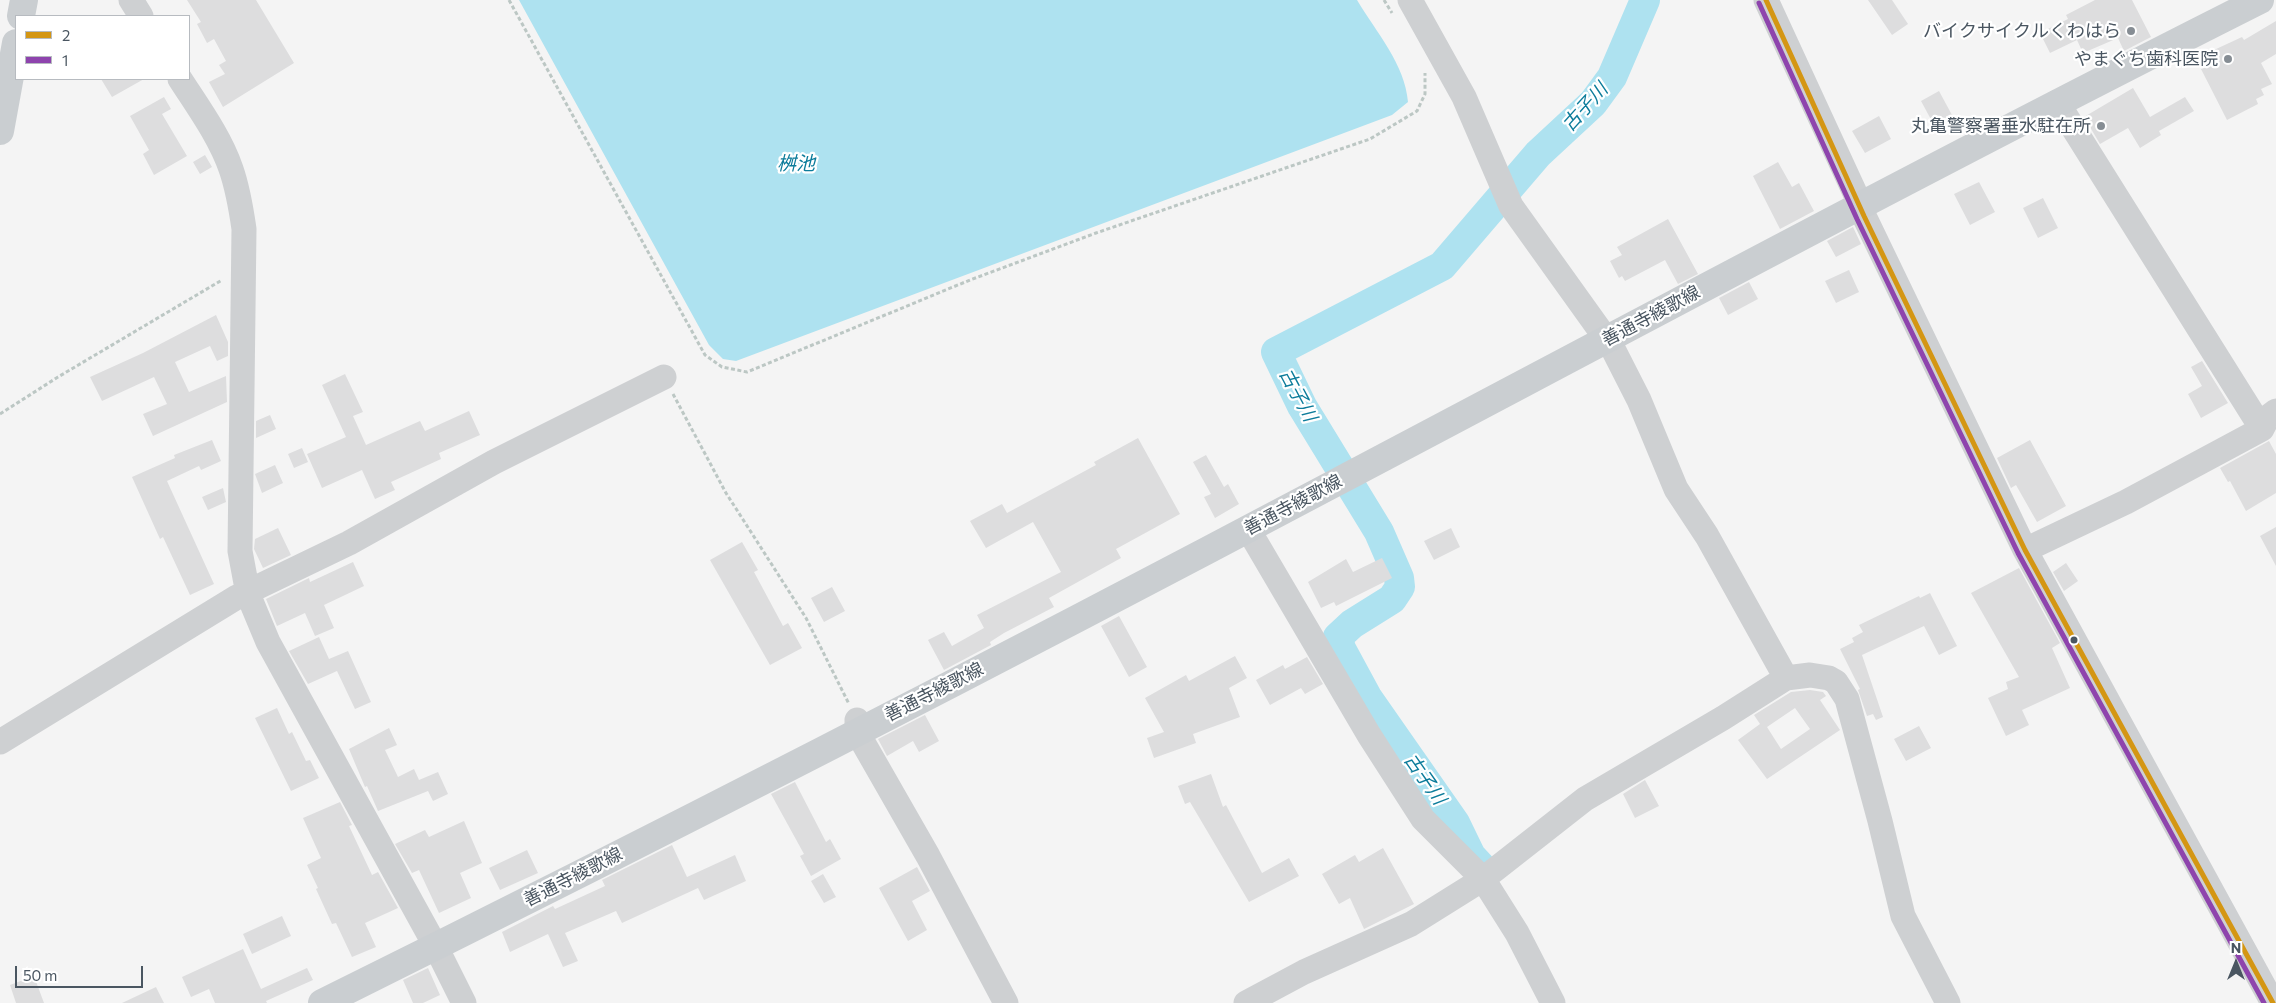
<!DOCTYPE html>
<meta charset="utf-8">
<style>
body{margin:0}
#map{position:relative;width:2276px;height:1003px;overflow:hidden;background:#f4f4f4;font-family:Commissioner,sans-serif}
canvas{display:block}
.legend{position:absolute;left:15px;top:15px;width:175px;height:65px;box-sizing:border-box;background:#fff;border:1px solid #b7bbc0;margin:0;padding:6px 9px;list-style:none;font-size:15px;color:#4a5661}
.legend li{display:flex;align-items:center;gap:10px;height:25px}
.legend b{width:25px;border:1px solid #b7bbc0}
.north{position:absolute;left:2211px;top:938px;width:50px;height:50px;-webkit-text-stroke:4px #fff;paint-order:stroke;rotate:0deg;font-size:14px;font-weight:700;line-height:20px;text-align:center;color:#4a5661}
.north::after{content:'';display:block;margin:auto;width:18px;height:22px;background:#4a5661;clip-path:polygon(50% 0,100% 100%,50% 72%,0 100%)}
.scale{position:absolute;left:15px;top:966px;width:128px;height:22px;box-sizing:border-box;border:2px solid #4a5661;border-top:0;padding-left:6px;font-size:15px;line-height:18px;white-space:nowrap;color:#4a5661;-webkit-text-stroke:4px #fff;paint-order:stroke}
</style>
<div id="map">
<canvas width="2276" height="1003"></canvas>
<ul class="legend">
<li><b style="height:6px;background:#d49613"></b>2</li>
<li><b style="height:6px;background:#8e44ad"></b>1</li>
</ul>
<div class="north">N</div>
<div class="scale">50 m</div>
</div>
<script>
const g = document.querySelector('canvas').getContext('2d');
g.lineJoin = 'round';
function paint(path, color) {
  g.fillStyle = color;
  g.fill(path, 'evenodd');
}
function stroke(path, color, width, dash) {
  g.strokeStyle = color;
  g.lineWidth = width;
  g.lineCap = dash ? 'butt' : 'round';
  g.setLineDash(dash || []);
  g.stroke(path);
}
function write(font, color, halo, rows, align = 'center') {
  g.font = font + ' Commissioner,"Noto Sans JP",sans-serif';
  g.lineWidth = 4.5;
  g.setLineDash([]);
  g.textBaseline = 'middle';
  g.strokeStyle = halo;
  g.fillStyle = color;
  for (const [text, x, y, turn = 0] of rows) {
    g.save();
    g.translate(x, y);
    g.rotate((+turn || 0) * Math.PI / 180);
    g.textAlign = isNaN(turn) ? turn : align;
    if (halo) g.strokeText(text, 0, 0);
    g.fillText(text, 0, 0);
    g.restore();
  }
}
paint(new Path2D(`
 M 519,0 L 1357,0 C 1376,32 1405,64 1408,102 L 1392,115 L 736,361 L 723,359 L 709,345 Z`), '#aee2f0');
stroke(new Path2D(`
 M 1484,870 L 1471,856 L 1455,823 L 1367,697 L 1341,649 L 1338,637 L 1352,624 L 1392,599 L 1400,587 L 1399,578 L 1379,532 L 1302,406 L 1276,352 L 1442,266 L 1538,154 L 1593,103 L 1612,77 L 1645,0`), '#aee2f0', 30);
paint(new Path2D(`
 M 187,0 L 256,0 L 294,63 L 223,107 L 209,82 L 225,74 L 219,65 L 226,61 L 214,39 L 207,43 L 197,24 L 201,22 Z
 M 1868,0 L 1892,0 L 1908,24 L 1892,35 Z
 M 2095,0 L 2132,0 L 2151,37 L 2124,51 L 2118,38 L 2083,53 L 2077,40 L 2050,53 L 2040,33 L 2068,19 L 2066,15 Z
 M 2276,21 L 2276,54 L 2261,63 L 2272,84 L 2261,89 L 2264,95 L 2256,99 L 2258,104 L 2227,120 L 2201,69 L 2206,67 L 2201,56 L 2242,37 L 2244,40 Z
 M 101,79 L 144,79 L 112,97 Z
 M 2133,88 L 2150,117 L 2185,97 L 2194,111 L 2159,131 L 2161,135 L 2140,148 L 2128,128 L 2100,144 L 2084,117 Z
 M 1939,91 L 1952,115 L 1934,125 L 1921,101 Z
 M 164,97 L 171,109 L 162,114 L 187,156 L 154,175 L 143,154 L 149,150 L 130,116 Z
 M 1879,116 L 1891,139 L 1865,153 L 1852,131 Z
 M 205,155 L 212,167 L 200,174 L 193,162 Z
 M 1778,162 L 1792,187 L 1799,183 L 1814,211 L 1780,229 L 1753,176 Z
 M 1979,182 L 1995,212 L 1970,225 L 1954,194 Z
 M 2043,198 L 2058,228 L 2038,238 L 2023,208 Z
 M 1668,219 L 1698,274 L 1678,284 L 1665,260 L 1625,281 L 1622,276 L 1619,278 L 1610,261 L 1622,255 L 1617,247 Z
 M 1853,227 L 1861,244 L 1836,257 L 1827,241 Z
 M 1849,270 L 1859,292 L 1836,303 L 1825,281 Z
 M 1749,282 L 1758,299 L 1728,315 L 1719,298 Z
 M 216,315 L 228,342 L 228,356 L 217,361 L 210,346 L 175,362 L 189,392 L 226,376 L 227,402 L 153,436 L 143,414 L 167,404 L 154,377 L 102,401 L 90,377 L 143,353 Z
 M 2202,361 L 2228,403 L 2201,418 L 2188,394 L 2202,386 L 2191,367 Z
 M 345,374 L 363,412 L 353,416 L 366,445 L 420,421 L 425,431 L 469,411 L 480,435 L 439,453 L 441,459 L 391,482 L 395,490 L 375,499 L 362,470 L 322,488 L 307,454 L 346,437 L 322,385 Z
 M 270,415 L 276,429 L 256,438 L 256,421 Z
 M 1138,438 L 1180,514 L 1116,549 L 1121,558 L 1049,598 L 1054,607 L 1004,633 L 990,642 L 991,645 L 944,670 L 928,640 L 944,632 L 952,646 L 984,628 L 977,615 L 1061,572 L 1033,522 L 986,548 L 970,521 L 1002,504 L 1007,513 L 1096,465 L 1094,462 Z
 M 212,440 L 221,461 L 201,470 L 199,466 L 167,481 L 214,584 L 190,595 L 163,537 L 160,539 L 132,477 L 175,458 L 174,455 Z
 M 2030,440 L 2066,506 L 2037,522 L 2016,485 L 2011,488 L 1997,458 Z
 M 2269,441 L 2276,454 L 2276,493 L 2246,511 L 2230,481 L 2228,482 L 2220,468 Z
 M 302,448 L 308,462 L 294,468 L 288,454 Z
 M 1206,455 L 1224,487 L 1228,484 L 1239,504 L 1215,518 L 1204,497 L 1211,494 L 1193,462 Z
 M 275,465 L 283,483 L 262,493 L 255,474 Z
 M 223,488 L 226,502 L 208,510 L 202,497 Z
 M 2276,527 L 2276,566 L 2260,536 Z
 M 278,528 L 291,555 L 263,568 L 254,549 L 255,539 Z
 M 1451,528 L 1460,547 L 1434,560 L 1424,541 Z
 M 742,542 L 758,570 L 754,572 L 783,626 L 788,623 L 802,648 L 770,665 L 710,560 Z
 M 1382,558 L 1392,578 L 1336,606 L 1334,602 L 1321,608 L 1308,582 L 1346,559 L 1353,572 Z
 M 353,562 L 364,586 L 324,605 L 334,628 L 315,636 L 305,613 L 277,626 L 266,599 L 309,578 L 310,582 Z
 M 2066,563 L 2078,581 L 2064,591 L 2053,572 Z
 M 2019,568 L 2060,643 L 2052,648 L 2070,688 L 2022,710 L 2029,725 L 2006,736 L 1988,698 L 2008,689 L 2006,682 L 2019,677 L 1971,593 Z
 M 832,587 L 845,611 L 824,622 L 811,598 Z
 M 1930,593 L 1957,646 L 1939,655 L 1924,626 L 1862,655 L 1883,717 L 1876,720 L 1873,714 L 1867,716 L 1858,690 L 1860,689 L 1840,649 L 1854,642 L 1852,638 L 1863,632 L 1859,625 L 1919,596 L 1920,598 Z
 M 1119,616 L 1147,667 L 1129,677 L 1101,626 Z
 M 319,637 L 329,659 L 348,651 L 371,702 L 355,709 L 337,671 L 308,684 L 289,651 Z
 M 1235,656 L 1247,678 L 1229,688 L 1240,717 L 1193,734 L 1196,743 L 1154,758 L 1147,738 L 1164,732 L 1145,698 L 1186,675 L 1189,681 Z
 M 1307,657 L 1323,684 L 1305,694 L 1301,688 L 1270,705 L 1256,680 L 1283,665 L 1285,669 Z
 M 1810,690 L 1823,692 L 1826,696 L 1820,700 L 1840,730 L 1767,779 L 1738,740 L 1760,724 L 1754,715 L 1791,692 ZM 1795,708 L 1810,729 L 1781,749 L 1767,727 Z
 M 277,708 L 289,734 L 292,732 L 306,761 L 310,760 L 319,778 L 291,791 L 255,718 Z
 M 925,715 L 939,741 L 919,752 L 913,741 L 887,756 L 878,739 Z
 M 1919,726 L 1931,748 L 1906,761 L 1894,739 Z
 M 389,728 L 397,745 L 385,750 L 398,777 L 414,769 L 419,780 L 438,772 L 448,794 L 433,801 L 428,791 L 378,811 L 367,786 L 365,787 L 349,749 Z
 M 1211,774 L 1223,807 L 1226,805 L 1262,873 L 1289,858 L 1299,876 L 1249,902 L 1190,802 L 1185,804 L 1178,786 Z
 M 1645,780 L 1659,806 L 1635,818 L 1623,794 Z
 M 795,782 L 826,842 L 830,839 L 841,859 L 811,876 L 800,856 L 804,854 L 771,794 Z
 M 340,802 L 352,825 L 349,826 L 372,875 L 378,872 L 398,908 L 365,923 L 376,947 L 352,957 L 336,923 L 332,924 L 316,889 L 318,888 L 307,865 L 321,858 L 303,818 Z
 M 464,821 L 482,863 L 460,873 L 471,898 L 439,913 L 419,870 L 412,873 L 395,844 L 425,830 L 429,837 Z
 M 672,845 L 687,877 L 735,855 L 746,881 L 704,900 L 698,888 L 622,923 L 616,911 L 565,933 L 578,961 L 563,967 L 548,934 L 510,952 L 502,932 L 553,906 L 555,909 L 605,886 L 602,880 Z
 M 1383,848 L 1414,904 L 1364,929 L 1350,898 L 1339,904 L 1322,874 L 1355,855 L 1359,862 Z
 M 527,850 L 538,873 L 500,890 L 489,868 Z
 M 917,867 L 930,891 L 912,901 L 927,930 L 908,941 L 879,888 Z
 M 823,874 L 836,897 L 824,903 L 811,881 Z
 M 282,916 L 291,936 L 252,954 L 243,934 Z
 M 243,949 L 261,989 L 307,968 L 313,980 L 266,1001 L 267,1003 L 215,1003 L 209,989 L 191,997 L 182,977 Z
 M 428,968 L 440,995 L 423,1003 L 413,1003 L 403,980 Z
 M 34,976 L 44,1003 L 16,1003 L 10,985 Z
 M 156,987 L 164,1003 L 122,1003 Z`), '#ddddde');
stroke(new Path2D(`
 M 509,0 L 705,355 L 722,367 L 747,372 L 970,280 L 1096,233 L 1370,139 L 1417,111 L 1425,94 L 1425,73
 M 1384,0 L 1392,13
 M 673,394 L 726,493 L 806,618 L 849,704
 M 0,414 L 58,377 L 222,280`), '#bcc7c4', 3, [4, 2.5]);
stroke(new Path2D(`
 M 131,0 L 141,16
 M 1410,0 L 1464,97 L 1511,206 L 1612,347 L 1639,400 L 1676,489 L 1707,536 L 1786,678
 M 1766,0 L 1861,206 L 1864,216 L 2025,550 L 2273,1003
 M 180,79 C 198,107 220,137 231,169 C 238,189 241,208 244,229 L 240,551 L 248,594 L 268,642 L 436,947 L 464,1003
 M 2057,102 L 2262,429
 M 1248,529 L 1369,735 L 1423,819 L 1483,879 L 1517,933 L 1553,1003
 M 2025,550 L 2126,502 L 2262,429 L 2268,417 L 2276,411
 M 857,720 L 857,732 L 928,856 L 1006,1003
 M 0,742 L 237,597 L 349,543 L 494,462 L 664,377
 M 1246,1003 L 1304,972 L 1411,924 L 1483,879 L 1585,799 L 1723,718 L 1786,678 L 1810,675 L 1829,678 L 1836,682 L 1847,699 L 1880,821 L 1903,916 L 1948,1003`), '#ced0d2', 25);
stroke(new Path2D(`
 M 21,16 L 24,0
 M 0,131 L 16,43
 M 322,1003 C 663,834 1001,660 1337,482 C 1644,320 1950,156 2260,0`), '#caced1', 28);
stroke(new Path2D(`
 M 1766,0 L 1864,216 L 2025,550 L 2273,1003`), '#d49613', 5);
stroke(new Path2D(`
 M 1759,3 L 1857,219 L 2018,553 L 2264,1003`), '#8e44ad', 5);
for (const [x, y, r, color] of [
 [2131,31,5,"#868d94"],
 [2228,59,5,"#868d94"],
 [2101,126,5,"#868d94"],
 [2074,640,4.5,"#4a5661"]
]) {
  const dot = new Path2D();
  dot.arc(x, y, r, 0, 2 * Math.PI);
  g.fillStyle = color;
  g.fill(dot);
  stroke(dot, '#fff', 2);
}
write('18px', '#4a5661', '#fff', [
 ["バイクサイクルくわはら",2121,31],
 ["やまぐち歯科医院",2218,59],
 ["丸亀警察署垂水駐在所",2091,126]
], 'right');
write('18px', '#4a5661', '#fff', [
 ["善通寺綾歌線",1651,316,-28],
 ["善通寺綾歌線",1293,505,-28],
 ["善通寺綾歌線",934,692,-27],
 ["善通寺綾歌線",573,877,-27]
]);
write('italic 19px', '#0c7c9b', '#fff', [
 ["古子川",1585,107,-48],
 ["桝池",796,164],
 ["古子川",1298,395,62],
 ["古子川",1425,779,55]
]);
</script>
